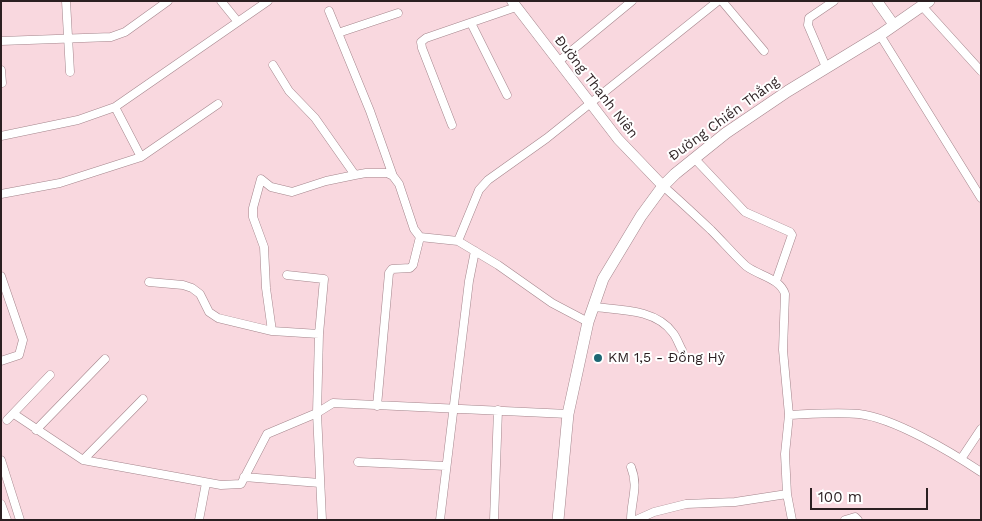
<!DOCTYPE html>
<meta charset="utf-8">
<style>
body{margin:0}
#map{position:relative;width:982px;height:521px;overflow:hidden;background:#f9d8df;font-family:"Work Sans",sans-serif}
canvas{display:block}
.frame{position:absolute;inset:0;border:2px solid #2b1f21;pointer-events:none}
.scale{position:absolute;left:810px;top:488px;width:118px;height:22px;box-sizing:border-box;border:2px solid #2b1f21;border-top:0;padding-left:6px;font-size:15px;line-height:18px;white-space:nowrap;color:#2b1f21;-webkit-text-stroke:4px #fff;paint-order:stroke}
</style>
<div id="map">
<canvas width="982" height="521"></canvas>
<div class="frame"></div>
<div class="scale">100 m</div>
</div>
<script>
const g = document.querySelector('canvas').getContext('2d');
g.lineJoin = 'round';
function stroke(path, color, width, dash) {
  g.strokeStyle = color;
  g.lineWidth = width;
  g.lineCap = dash ? 'butt' : 'round';
  g.setLineDash(dash || []);
  g.stroke(path);
}
function write(font, color, halo, rows, align = 'center') {
  g.font = font + ' "Work Sans",sans-serif';
  g.lineWidth = 4;
  g.setLineDash([]);
  g.textBaseline = 'middle';
  g.strokeStyle = halo;
  g.fillStyle = color;
  for (const [text, x, y, turn = 0] of rows) {
    g.save();
    g.translate(x, y);
    g.rotate((+turn || 0) * Math.PI / 180);
    g.textAlign = isNaN(turn) ? turn : align;
    if (halo) g.strokeText(text, 0, 0);
    g.fillText(text, 0, 0);
    g.restore();
  }
}
const minor = new Path2D(`
 M 66,1 L 70,72
 M 221,1 L 238,22
 M 722,1 L 764,51
 M 922,6 L 981,71
 M 329,11 L 370,111 L 393,176
 M 471,23 L 507,95
 M 338,33 L 398,13
 M 880,35 L 981,198
 M 1,41 L 111,37 L 125,32 L 168,1
 M 558,62 L 632,1
 M 273,65 L 289,91 L 315,118 L 355,175
 M 826,67 L 808,25 L 809,18 L 834,1
 M 1,70 L 2,83
 M 115,107 L 141,157
 M 452,125 L 422,48 L 421,42 L 426,38 L 516,7
 M 1,136 L 78,120 L 115,107 L 268,1
 M 694,158 L 745,212 L 790,232 L 792,235 L 776,281
 M 663,186 C 679,200 695,215 711,230 C 723,242 734,255 746,266 C 759,276 780,278 785,294 L 783,350 L 789,415 L 785,454 L 787,494 L 792,520
 M 1,194 L 60,183 L 141,157 L 218,104
 M 458,241 L 479,190 L 488,180 L 547,138 L 718,1
 M 287,275 L 324,279 L 319,334 L 317,413 L 322,520
 M 1,276 L 23,340 L 19,355 L 1,361
 M 149,282 L 183,285 L 192,288 L 200,294 L 209,312 L 218,318 L 272,331 L 319,334
 M 594,307 C 620,310 656,309 673,333 C 677,338 679,345 682,350
 M 272,331 L 266,288 L 264,247 L 253,217 L 253,208 L 261,179 L 271,187 L 292,192 L 326,181 L 355,175 L 366,173 L 387,173 L 393,176 L 399,184 L 414,229 L 420,237 L 458,241 L 498,265 L 552,303 L 588,322
 M 377,406 L 389,273 L 392,269 L 410,268 L 413,265 L 420,237
 M 14,414 L 83,460 L 221,485 L 241,484 L 267,434 L 317,413 L 333,403 L 568,414
 M 789,415 C 812,414 836,412 859,414 C 894,418 951,452 981,472
 M 7,420 L 50,375
 M 36,430 L 105,359
 M 961,459 L 981,429
 M 1,460 L 20,520
 M 83,460 L 143,399
 M 358,462 L 446,466
 M 631,467 C 639,487 631,499 631,520
 M 244,477 L 320,483
 M 1,504 L 7,520
 M 199,520 L 206,483
 M 440,520 L 469,281 L 475,251
 M 494,520 L 498,410
 M 636,520 L 654,512 L 686,504 L 735,502 L 787,494
 M 845,520 L 855,517 L 858,520`);
const tertiary = new Path2D(`
 M 512,1 L 618,139 L 663,186
 M 877,1 L 894,25`);
const secondary = new Path2D(`
 M 558,520 L 568,414 L 588,322 L 603,279 L 641,216 L 663,186 L 675,174 L 726,133 L 788,91 L 880,35 L 929,1`);
stroke(minor, '#a4858c', 9);
stroke(tertiary, '#a4858c', 11);
stroke(secondary, '#a4858c', 12);
stroke(minor, '#fff', 8);
stroke(tertiary, '#fff', 10);
stroke(secondary, '#fff', 11);
for (const [x, y, r, color] of [
 [598,358,5,"#1e6774"]
]) {
  const dot = new Path2D();
  dot.arc(x, y, r, 0, 2 * Math.PI);
  g.fillStyle = color;
  g.fill(dot);
  stroke(dot, '#fff', 2);
}
write('14px', '#2b1f21', '#fff', [
 ["Đường Thanh Niên",596,87,52],
 ["Đường Chiến Thắng",724,119,-36]
]);
write('14px', '#2b1f21', '#fff', [
 ["KM 1,5 - Đồng Hỷ",608,358]
], 'left');
</script>
